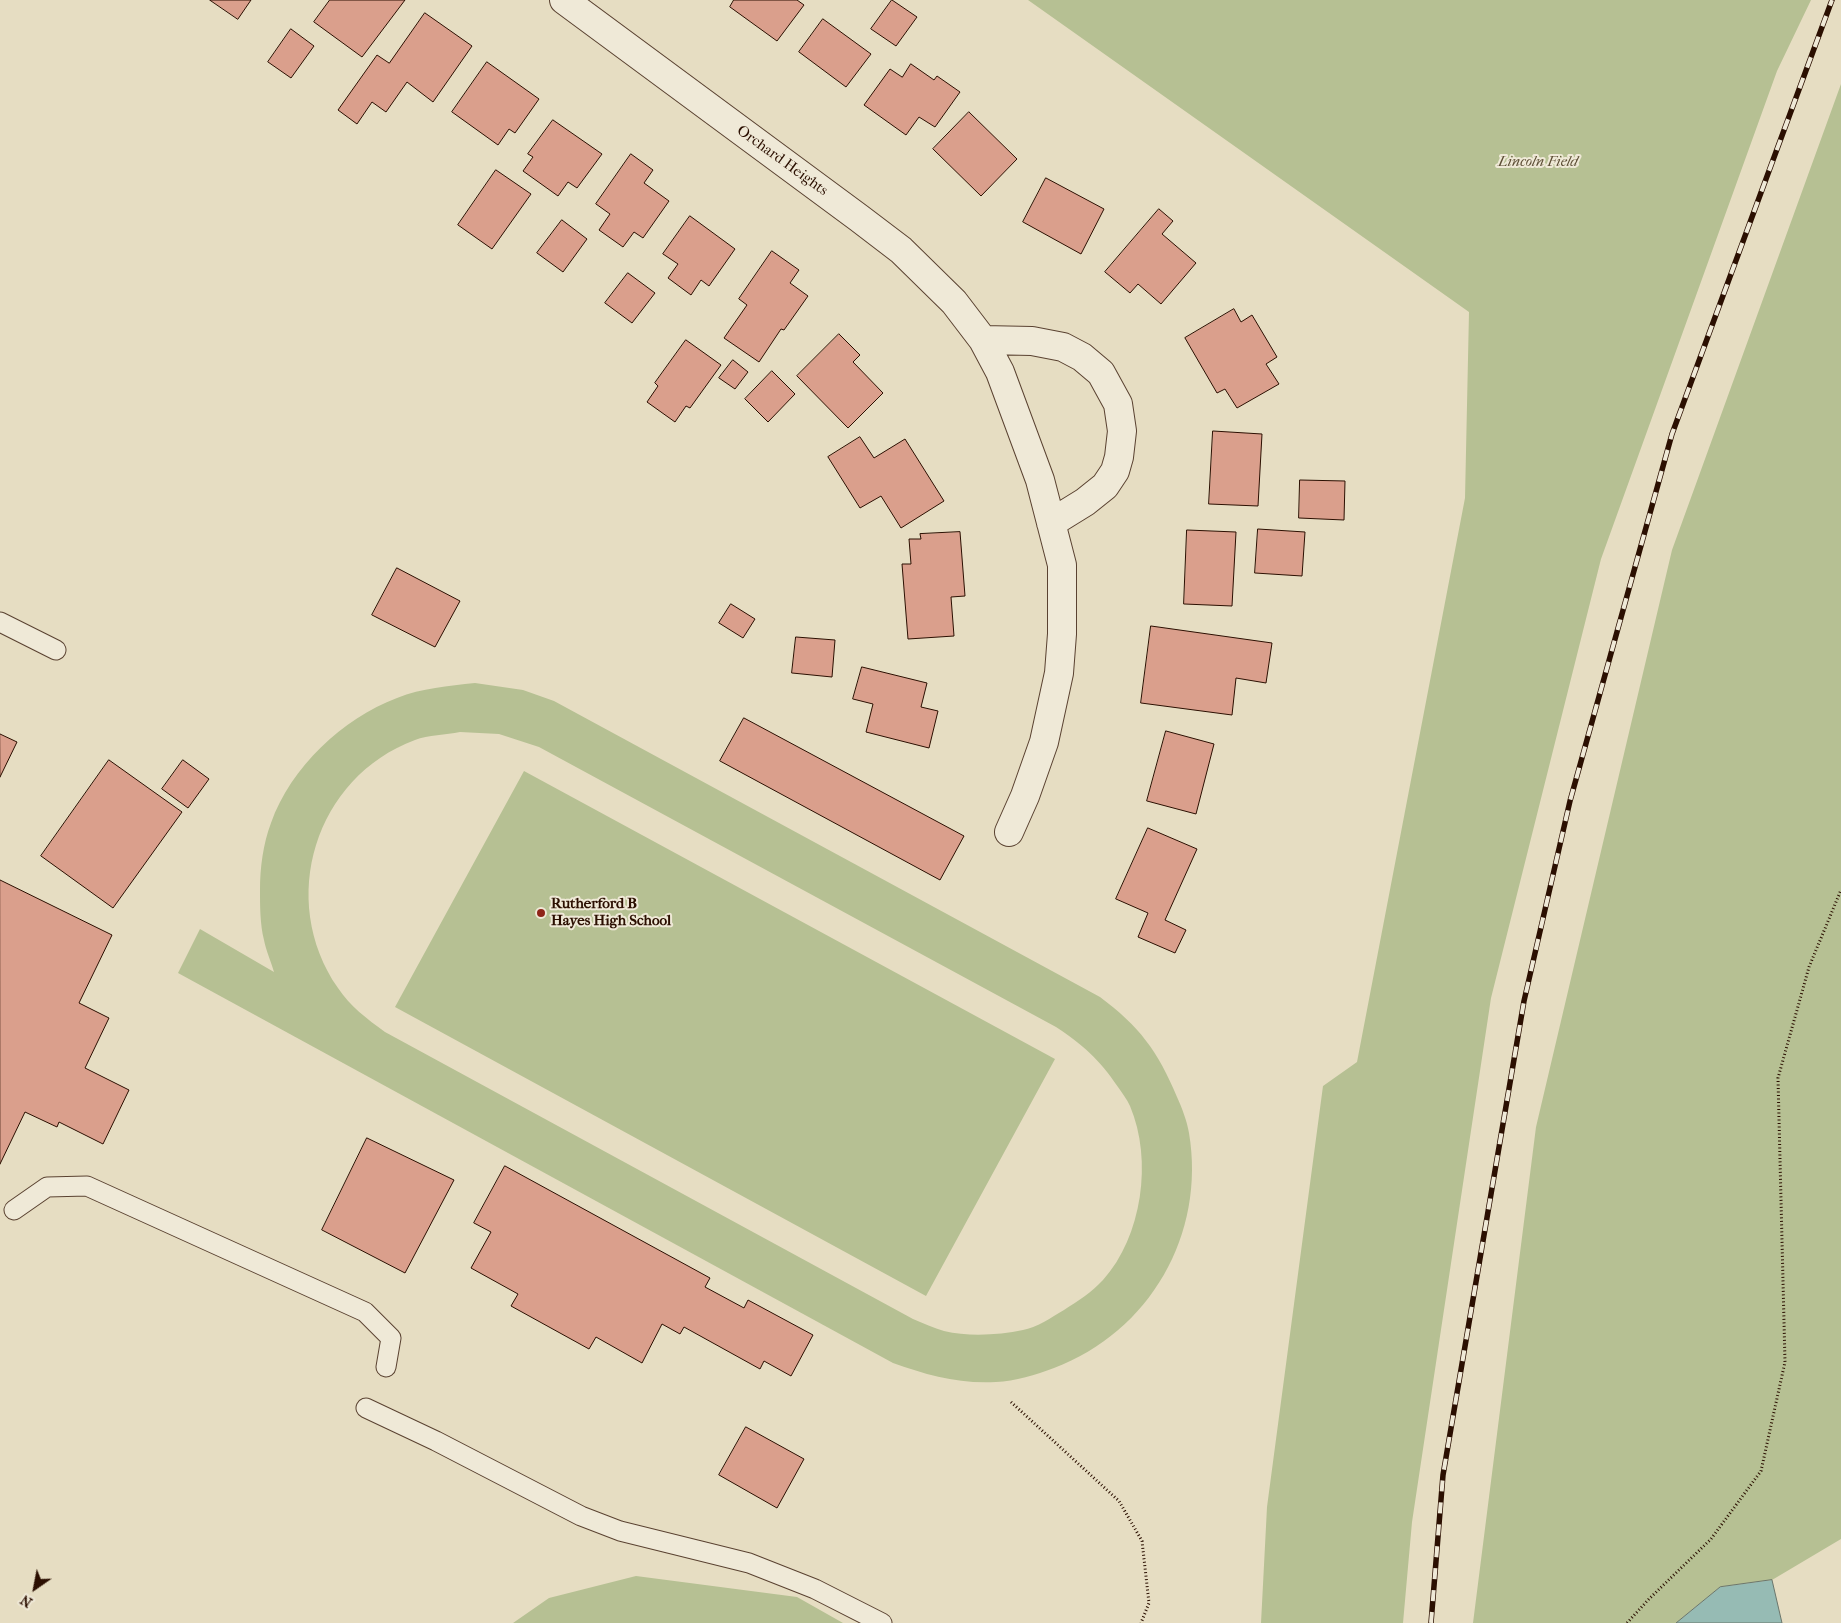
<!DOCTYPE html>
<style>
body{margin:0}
#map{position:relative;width:1841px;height:1623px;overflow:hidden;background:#e6ddc2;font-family:"IM FELL French Canon",serif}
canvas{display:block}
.north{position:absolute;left:10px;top:1563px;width:50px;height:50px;-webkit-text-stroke:4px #efe9d7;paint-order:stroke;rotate:213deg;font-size:14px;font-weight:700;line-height:20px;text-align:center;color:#2b0f01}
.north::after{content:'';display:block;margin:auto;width:18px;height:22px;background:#2b0f01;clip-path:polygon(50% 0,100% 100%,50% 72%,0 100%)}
</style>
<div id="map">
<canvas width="1841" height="1623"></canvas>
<div class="north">N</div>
</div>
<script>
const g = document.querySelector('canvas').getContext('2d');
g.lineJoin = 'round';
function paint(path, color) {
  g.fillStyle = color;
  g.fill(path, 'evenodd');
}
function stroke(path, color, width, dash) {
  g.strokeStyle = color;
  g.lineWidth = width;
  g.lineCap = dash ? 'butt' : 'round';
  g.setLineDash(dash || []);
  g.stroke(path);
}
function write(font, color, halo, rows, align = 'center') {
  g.font = font + ' "IM FELL French Canon",serif';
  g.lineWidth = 4;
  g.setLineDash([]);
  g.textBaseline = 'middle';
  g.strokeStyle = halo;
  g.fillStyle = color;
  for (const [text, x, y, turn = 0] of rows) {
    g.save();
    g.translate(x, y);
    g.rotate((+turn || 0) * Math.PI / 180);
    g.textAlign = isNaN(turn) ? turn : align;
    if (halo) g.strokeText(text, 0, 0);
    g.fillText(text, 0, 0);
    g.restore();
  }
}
paint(new Path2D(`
 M 1028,0 L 1811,0 L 1777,71 L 1601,559 L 1491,998 L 1412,1522 L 1403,1623 L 1261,1623 L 1267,1507 L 1323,1086 L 1357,1062 L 1465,498 L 1469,312 Z
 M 1841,84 L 1841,1539 L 1772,1580 L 1720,1587 L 1676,1623 L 1473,1623 L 1536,1127 L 1672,550 Z
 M 475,683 L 523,690 L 554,701 L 1100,997 C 1139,1026 1158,1051 1177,1097 C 1182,1108 1187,1121 1189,1133 C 1206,1234 1150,1332 1054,1368 C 1036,1375 1015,1381 996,1382 C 958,1384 927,1375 893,1363 L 178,973 L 200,929 L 274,972 C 271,961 266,951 264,940 C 260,924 260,906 260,890 C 260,868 263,844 271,823 C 291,767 342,719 397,698 C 422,688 448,686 475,683 ZM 460,732 L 499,734 L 539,747 L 1056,1027 C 1083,1045 1099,1059 1118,1087 C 1122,1093 1127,1099 1130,1106 C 1153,1160 1142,1237 1103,1280 C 1092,1292 1078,1301 1064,1310 C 1052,1317 1036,1328 1023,1330 C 999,1335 969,1337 944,1331 C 934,1328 923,1323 913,1319 L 385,1032 C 367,1019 350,1006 338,988 C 277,900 315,777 415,740 C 428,735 446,735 460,732 Z
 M 524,771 L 1055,1059 L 926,1296 L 395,1007 Z
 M 636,1576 L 797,1597 L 843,1623 L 513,1623 L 549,1598 Z`), '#b6c093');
const water = new Path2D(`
 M 1772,1580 L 1782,1623 L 1676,1623 L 1720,1587 Z`);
paint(water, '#96bbb4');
stroke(water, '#6b766c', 1);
const building = new Path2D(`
 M 210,0 L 251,0 L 238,19 Z
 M 330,0 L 405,0 L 362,57 L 314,22 Z
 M 734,0 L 797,0 L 804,5 L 777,41 L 730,7 Z
 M 892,0 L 917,17 L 896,46 L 871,29 Z
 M 425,13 L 472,46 L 433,102 L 407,82 L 386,112 L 372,102 L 357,124 L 338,110 L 377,55 L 389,63 Z
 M 823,19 L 871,54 L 846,87 L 799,52 Z
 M 291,29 L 314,46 L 291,78 L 268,62 Z
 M 487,62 L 539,99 L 515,133 L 509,129 L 498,145 L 452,112 Z
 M 911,64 L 934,80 L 937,76 L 960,92 L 935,127 L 919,117 L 906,135 L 864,105 L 890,69 L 902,77 Z
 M 969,112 L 1017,159 L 981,196 L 933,149 Z
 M 553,120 L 602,154 L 577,188 L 568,182 L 558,196 L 523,171 L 533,157 L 528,154 Z
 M 631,154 L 653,170 L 644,183 L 669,201 L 643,238 L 634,232 L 623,247 L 599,230 L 610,214 L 596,204 Z
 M 496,170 L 531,194 L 492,249 L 458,225 Z
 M 1046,178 L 1104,209 L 1081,254 L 1023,222 Z
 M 1159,209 L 1173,221 L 1162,234 L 1196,263 L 1161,304 L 1138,284 L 1130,293 L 1105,272 Z
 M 690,216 L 735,249 L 709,286 L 701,280 L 691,295 L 668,278 L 678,264 L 663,254 Z
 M 562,220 L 587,239 L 563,272 L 537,253 Z
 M 772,251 L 799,270 L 790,283 L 808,296 L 784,330 L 781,329 L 759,362 L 724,338 L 747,305 L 739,299 Z
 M 628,273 L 655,293 L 632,323 L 605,303 Z
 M 1234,309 L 1241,322 L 1252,315 L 1277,357 L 1266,364 L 1279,384 L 1237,408 L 1225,389 L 1217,393 L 1185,338 Z
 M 839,334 L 860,355 L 853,362 L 883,393 L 848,428 L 797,376 Z
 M 686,340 L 721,365 L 690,408 L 686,406 L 675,422 L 647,402 L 658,386 L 655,383 Z
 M 733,360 L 748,372 L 735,389 L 719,378 Z
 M 772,371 L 795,394 L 768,422 L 745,399 Z
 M 1213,431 L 1262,434 L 1258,506 L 1209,504 Z
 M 860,437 L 874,458 L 905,439 L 944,501 L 901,528 L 881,496 L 860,508 L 828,457 Z
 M 1300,480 L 1345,481 L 1344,520 L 1299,518 Z
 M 1258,529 L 1305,532 L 1302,576 L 1255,573 Z
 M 1187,530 L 1236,532 L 1232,606 L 1184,604 Z
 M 960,532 L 965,596 L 951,597 L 954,636 L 908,639 L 902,564 L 911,564 L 909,539 L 921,539 L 920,534 Z
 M 397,568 L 460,601 L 435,647 L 372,615 Z
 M 731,604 L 755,619 L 743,638 L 719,623 Z
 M 1151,626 L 1272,643 L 1266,683 L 1236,678 L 1232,715 L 1141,703 Z
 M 796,637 L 835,640 L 832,677 L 792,673 Z
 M 862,667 L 927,683 L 921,707 L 938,711 L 929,748 L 866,732 L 873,704 L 853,699 Z
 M 744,718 L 964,836 L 940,880 L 720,761 Z
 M 1166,731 L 1214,744 L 1196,814 L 1147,801 Z
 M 0,734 L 17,742 L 0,777 Z
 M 109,760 L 182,812 L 113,908 L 41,856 Z
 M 183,760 L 209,779 L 188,808 L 162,789 Z
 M 1148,828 L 1197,849 L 1165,920 L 1186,930 L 1175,953 L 1138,937 L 1148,913 L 1116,899 Z
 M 0,880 L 112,935 L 79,1003 L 109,1018 L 85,1068 L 129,1090 L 103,1144 L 59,1122 L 57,1127 L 25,1112 L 0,1164 Z
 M 367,1138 L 454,1180 L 405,1273 L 322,1230 Z
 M 505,1166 L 710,1278 L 705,1287 L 744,1308 L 748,1300 L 813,1335 L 791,1376 L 764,1361 L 760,1369 L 684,1327 L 680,1334 L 662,1324 L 642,1363 L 596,1337 L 589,1349 L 511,1306 L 518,1294 L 471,1268 L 491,1232 L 474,1223 Z
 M 746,1427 L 804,1459 L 777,1508 L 719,1475 Z`);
paint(building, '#da9f8c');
stroke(building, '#2b0f01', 1);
const lane = new Path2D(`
 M 0,622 L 56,650
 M 14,1210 L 47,1187 L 87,1186 L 365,1312 L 391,1338 L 386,1367
 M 366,1408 L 436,1441 L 581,1516 L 620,1531 L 749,1563 L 815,1589 L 882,1623`);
const street = new Path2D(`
 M 564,0 L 859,218 L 901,250 L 954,302 L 983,340 L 1032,341 L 1063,347 L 1082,357 L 1101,373 L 1118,404 L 1122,431 L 1119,457 L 1115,471 L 1105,486 L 1085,502 L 1051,523
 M 983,340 L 1000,372 L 1040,480 L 1062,565 L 1062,634 L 1059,673 L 1044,742 L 1025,796 L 1009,832`);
stroke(lane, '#5a4231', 21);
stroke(street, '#5a4231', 30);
stroke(new Path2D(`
 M 1011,1402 L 1119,1501 L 1142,1541 L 1149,1603 L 1141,1623
 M 1627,1623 L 1649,1599 L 1711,1539 L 1761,1471 L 1785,1362 L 1778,1078 L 1809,967 L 1841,890`), '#2b0f01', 3, [1, 2.5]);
stroke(lane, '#efe9d7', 19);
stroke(street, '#efe9d7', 28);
const rail = new Path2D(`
 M 1431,1623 L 1443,1475 L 1524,1001 L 1570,801 L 1672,434 L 1832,0`);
stroke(rail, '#2b0f01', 5.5);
stroke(rail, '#efe9d7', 4, [11]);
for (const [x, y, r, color] of [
 [541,913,5,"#8f2418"]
]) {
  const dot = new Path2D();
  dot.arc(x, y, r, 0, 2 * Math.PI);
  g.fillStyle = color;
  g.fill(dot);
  stroke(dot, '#efe9d7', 2);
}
write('15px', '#2b0f01', '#efe9d7', [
 ["Orchard Heights",782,161,36]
]);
write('italic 15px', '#5c4d34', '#efe9d7', [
 ["Lincoln Field",1538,162]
]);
write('bold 15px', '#2b0f01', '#efe9d7', [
 ["Rutherford B",551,904],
 ["Hayes High School",551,921]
], 'left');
</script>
